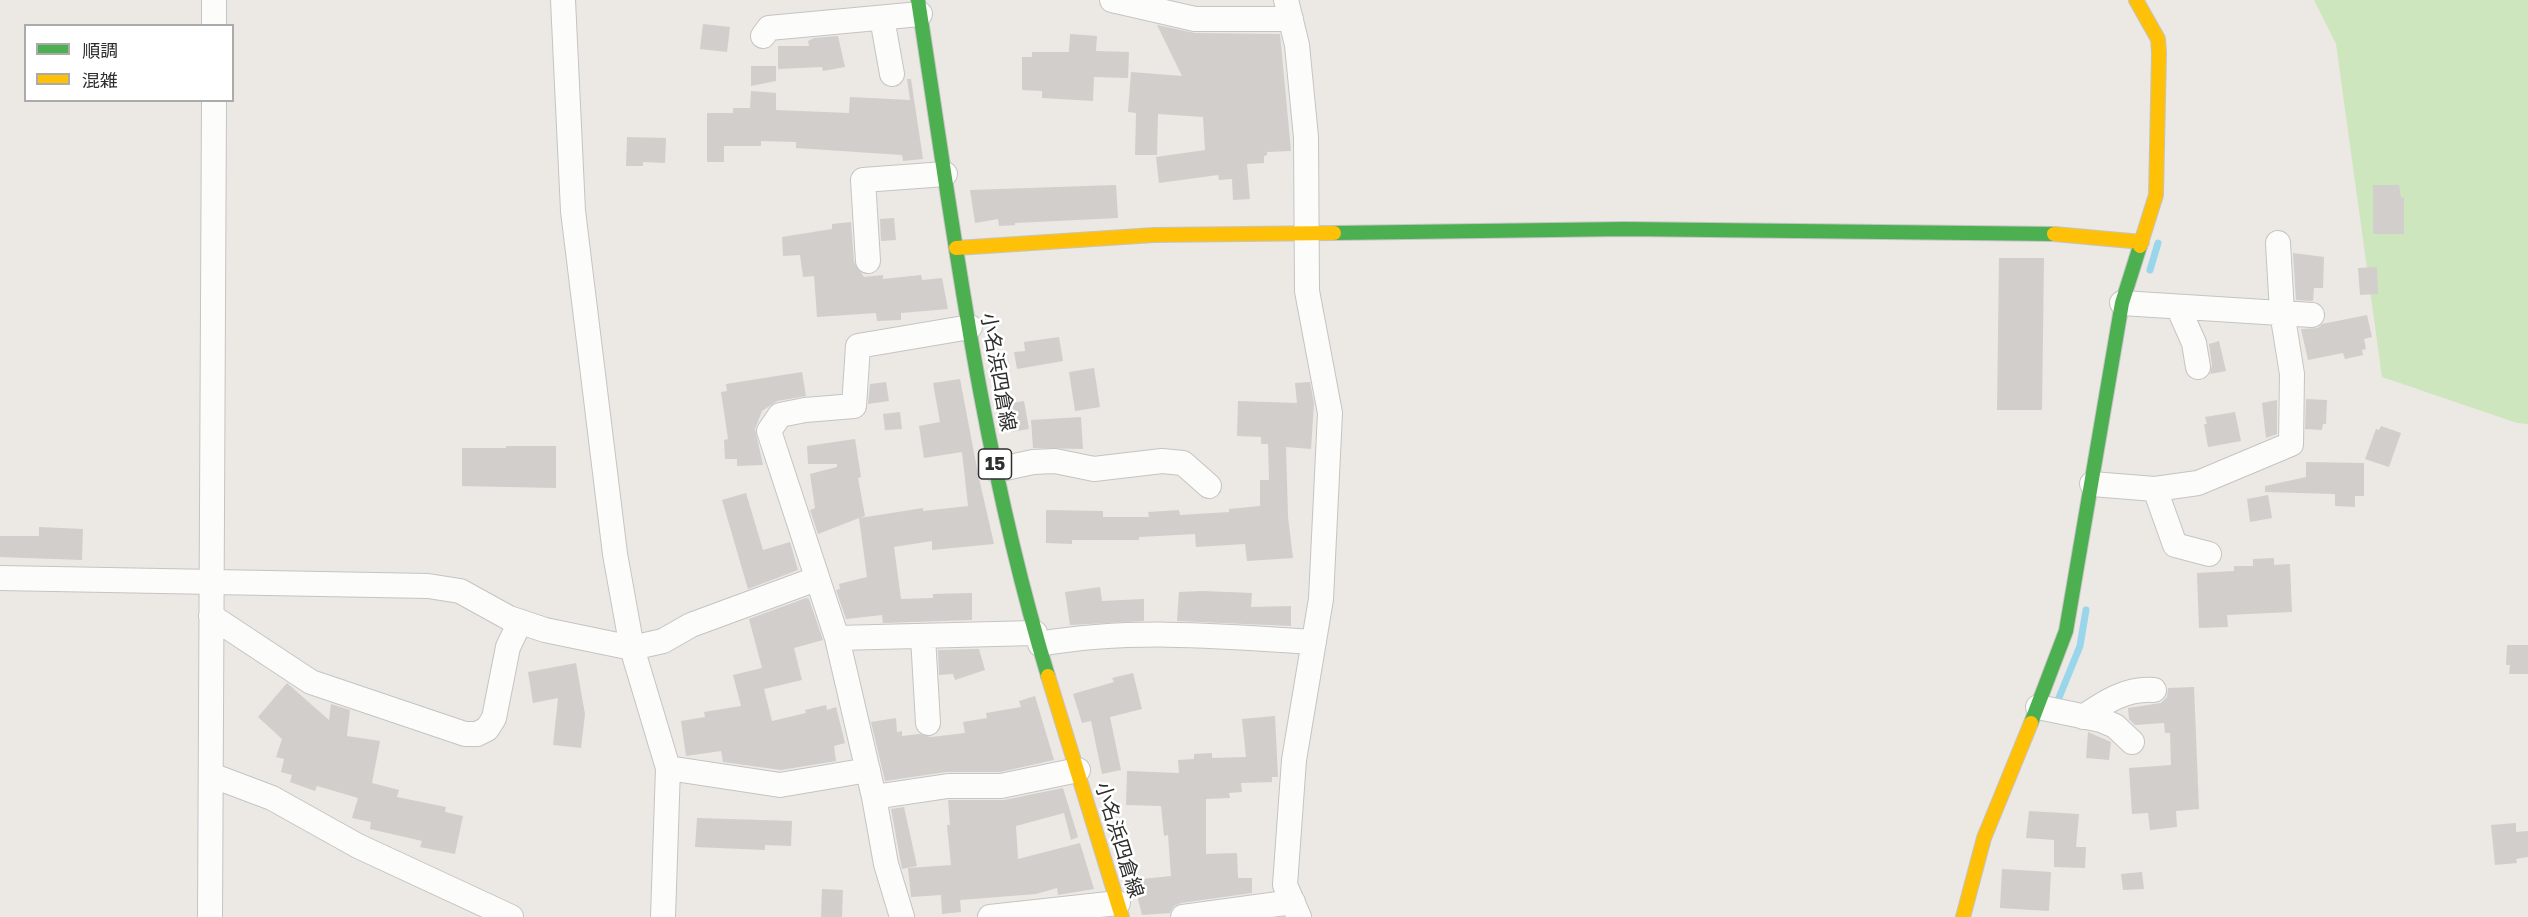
<!DOCTYPE html>
<meta charset="utf-8">
<style>
body{margin:0}
#map{position:relative;width:2528px;height:917px;overflow:hidden;background:#ece8e4;font-family:"Golos Text","Noto Sans JP",sans-serif}
canvas{display:block}
.legend{position:absolute;left:24px;top:24px;width:210px;height:78px;box-sizing:border-box;background:#fff;border:2px solid #ababab;margin:0;padding:8px 10px;list-style:none;font-size:18px;color:#2e2e2e}
.legend li{display:flex;align-items:center;gap:12px;height:30px}
.legend b{width:30px;border:2px solid #ababab}
</style>
<div id="map">
<canvas width="2528" height="917"></canvas>
<ul class="legend">
<li><b style="height:8px;background:#4caf50"></b>順調</li>
<li><b style="height:8px;background:#ffc107"></b>混雑</li>
</ul>
</div>
<script>
const g = document.querySelector('canvas').getContext('2d');
g.lineJoin = 'round';
function paint(path, color) {
  g.fillStyle = color;
  g.fill(path, 'evenodd');
}
function stroke(path, color, width, dash) {
  g.strokeStyle = color;
  g.lineWidth = width;
  g.lineCap = dash ? 'butt' : 'round';
  g.setLineDash(dash || []);
  g.stroke(path);
}
function write(font, color, halo, rows, align = 'center') {
  g.font = font + ' "Golos Text","Noto Sans JP",sans-serif';
  g.lineWidth = 5;
  g.setLineDash([]);
  g.textBaseline = 'middle';
  g.strokeStyle = halo;
  g.fillStyle = color;
  for (const [text, x, y, turn = 0] of rows) {
    g.save();
    g.translate(x, y);
    g.rotate((+turn || 0) * Math.PI / 180);
    g.textAlign = isNaN(turn) ? turn : align;
    if (halo) g.strokeText(text, 0, 0);
    g.fillText(text, 0, 0);
    g.restore();
  }
}
paint(new Path2D(`
 M 2314,0 L 2528,0 L 2528,424 L 2517,423 L 2382,377 L 2336,44 Z`), '#cee6be');
stroke(new Path2D(`
 M 2150,270 L 2158,243
 M 2056,705 L 2080,646 L 2086,610`), '#99d6ec', 7);
paint(new Path2D(`
 M 703,24 L 730,27 L 727,52 L 700,49 Z
 M 1157,25 L 1195,33 L 1280,34 L 1291,151 L 1267,152 L 1267,155 L 1264,156 L 1264,163 L 1247,164 L 1250,199 L 1233,200 L 1232,179 L 1219,180 L 1218,175 L 1159,183 L 1156,157 L 1205,150 L 1203,117 L 1158,114 L 1157,155 L 1135,155 L 1136,113 L 1128,112 L 1131,72 L 1182,76 Z
 M 1070,34 L 1097,36 L 1096,51 L 1129,52 L 1128,78 L 1094,77 L 1093,101 L 1042,98 L 1042,91 L 1022,90 L 1022,57 L 1032,57 L 1032,52 L 1069,52 Z
 M 838,36 L 845,67 L 823,71 L 822,67 L 778,69 L 778,46 L 809,46 L 808,41 L 814,38 Z
 M 751,66 L 776,66 L 776,81 L 751,86 Z
 M 907,79 L 911,79 L 923,159 L 903,161 L 902,155 L 796,148 L 796,142 L 761,141 L 761,146 L 724,146 L 724,162 L 707,162 L 707,113 L 733,113 L 733,108 L 750,108 L 751,91 L 776,93 L 776,110 L 849,113 L 850,97 L 910,100 Z
 M 627,137 L 666,138 L 665,163 L 643,162 L 643,166 L 626,166 Z
 M 1116,185 L 1118,218 L 1015,223 L 1015,225 L 999,226 L 998,219 L 975,223 L 970,190 Z
 M 2373,185 L 2399,185 L 2401,198 L 2404,197 L 2404,234 L 2373,234 Z
 M 894,218 L 896,240 L 881,241 L 880,219 Z
 M 851,222 L 854,262 L 864,277 L 883,275 L 883,279 L 921,275 L 922,280 L 942,278 L 948,309 L 901,313 L 901,320 L 877,321 L 876,313 L 817,317 L 814,276 L 803,277 L 800,255 L 783,256 L 782,237 L 832,229 L 832,224 Z
 M 2293,253 L 2324,257 L 2323,288 L 2314,288 L 2313,301 L 2296,300 Z
 M 1999,258 L 2044,258 L 2042,410 L 1997,410 Z
 M 2377,267 L 2378,294 L 2360,295 L 2358,268 Z
 M 2367,315 L 2372,337 L 2364,339 L 2366,349 L 2362,350 L 2363,355 L 2345,359 L 2343,353 L 2308,360 L 2301,329 L 2318,328 L 2322,324 Z
 M 1059,337 L 1063,361 L 1017,369 L 1014,352 L 1025,351 L 1024,342 Z
 M 2219,341 L 2226,371 L 2210,374 L 2212,365 L 2209,344 Z
 M 1094,368 L 1100,407 L 1075,411 L 1069,372 Z
 M 802,372 L 806,396 L 777,401 L 762,411 L 755,429 L 763,465 L 737,466 L 737,459 L 725,459 L 724,440 L 728,439 L 721,392 L 727,391 L 726,384 Z
 M 960,379 L 978,474 L 994,544 L 932,550 L 932,541 L 894,547 L 901,599 L 933,598 L 933,594 L 972,593 L 972,620 L 883,623 L 882,615 L 846,619 L 836,590 L 840,589 L 839,584 L 867,577 L 859,518 L 818,534 L 810,510 L 815,508 L 810,474 L 837,467 L 837,464 L 808,464 L 807,446 L 855,439 L 861,477 L 858,478 L 865,516 L 860,518 L 923,508 L 923,511 L 968,506 L 962,452 L 924,458 L 919,426 L 940,422 L 933,383 Z
 M 886,382 L 889,401 L 868,404 L 870,384 Z
 M 1310,382 L 1314,403 L 1311,449 L 1286,447 L 1288,517 L 1293,558 L 1247,561 L 1245,544 L 1196,547 L 1195,534 L 1139,537 L 1139,540 L 1072,540 L 1072,544 L 1046,543 L 1046,510 L 1103,511 L 1103,517 L 1149,517 L 1148,512 L 1179,510 L 1180,515 L 1229,512 L 1229,509 L 1260,506 L 1260,480 L 1269,480 L 1268,444 L 1261,444 L 1261,437 L 1237,436 L 1238,401 L 1297,403 L 1295,383 Z
 M 2306,399 L 2327,400 L 2326,424 L 2323,424 L 2322,430 L 2305,429 Z
 M 2277,400 L 2277,434 L 2266,438 L 2262,403 Z
 M 1024,401 L 1029,429 L 1011,432 L 1006,404 Z
 M 900,412 L 902,429 L 885,430 L 883,414 Z
 M 2235,412 L 2241,441 L 2208,447 L 2204,424 L 2207,424 L 2205,417 Z
 M 1081,417 L 1083,449 L 1033,448 L 1031,420 Z
 M 2381,426 L 2401,433 L 2389,467 L 2365,459 L 2376,429 L 2379,430 Z
 M 506,446 L 556,446 L 556,488 L 462,486 L 462,448 L 506,448 Z
 M 2306,462 L 2364,463 L 2364,496 L 2355,496 L 2355,507 L 2335,506 L 2335,494 L 2265,492 L 2265,486 L 2306,477 Z
 M 746,493 L 763,550 L 790,542 L 798,570 L 748,589 L 722,500 Z
 M 2268,495 L 2272,518 L 2250,522 L 2247,499 Z
 M 39,527 L 83,529 L 82,560 L 0,557 L 0,536 L 39,536 Z
 M 2274,558 L 2274,565 L 2290,564 L 2292,612 L 2227,615 L 2228,627 L 2199,628 L 2197,573 L 2234,571 L 2234,566 L 2253,566 L 2253,559 Z
 M 1100,587 L 1102,601 L 1144,599 L 1144,621 L 1070,625 L 1065,592 Z
 M 1202,591 L 1252,593 L 1251,607 L 1291,606 L 1291,626 L 1177,621 L 1179,592 Z
 M 806,598 L 809,599 L 823,640 L 794,648 L 802,680 L 764,689 L 772,721 L 806,713 L 805,710 L 826,705 L 827,710 L 836,707 L 845,743 L 834,746 L 836,761 L 781,770 L 723,762 L 721,751 L 686,756 L 681,721 L 705,717 L 704,712 L 741,706 L 733,675 L 762,668 L 749,619 Z
 M 2507,645 L 2528,645 L 2528,674 L 2509,674 L 2510,665 L 2506,665 Z
 M 979,649 L 985,670 L 955,680 L 953,674 L 939,675 L 938,650 Z
 M 576,663 L 585,714 L 581,748 L 553,745 L 558,698 L 533,703 L 528,672 Z
 M 1133,673 L 1142,709 L 1110,717 L 1121,770 L 1102,774 L 1091,721 L 1082,723 L 1073,694 L 1114,682 L 1112,678 Z
 M 287,683 L 329,720 L 331,704 L 350,710 L 347,736 L 380,741 L 372,783 L 399,790 L 397,797 L 446,807 L 445,812 L 463,816 L 455,854 L 420,847 L 422,841 L 370,829 L 371,822 L 352,818 L 358,798 L 317,786 L 315,791 L 290,782 L 292,775 L 281,772 L 284,759 L 276,757 L 282,739 L 258,717 Z
 M 2194,687 L 2199,809 L 2176,811 L 2177,827 L 2150,830 L 2148,813 L 2132,814 L 2129,768 L 2171,765 L 2170,733 L 2165,733 L 2164,723 L 2135,725 L 2129,719 L 2128,708 L 2161,703 L 2167,697 L 2168,688 Z
 M 1035,696 L 1054,760 L 1000,772 L 946,772 L 885,781 L 871,722 L 896,718 L 897,732 L 902,731 L 902,736 L 919,734 L 931,737 L 965,733 L 963,722 L 987,718 L 986,713 L 1021,707 L 1019,701 Z
 M 1275,716 L 1278,777 L 1272,777 L 1272,782 L 1241,783 L 1242,792 L 1229,793 L 1230,798 L 1206,799 L 1206,854 L 1237,853 L 1238,878 L 1252,878 L 1252,893 L 1181,903 L 1174,906 L 1170,913 L 1142,915 L 1133,880 L 1171,876 L 1168,835 L 1164,836 L 1161,806 L 1126,805 L 1127,771 L 1179,773 L 1178,760 L 1194,759 L 1194,754 L 1212,753 L 1212,758 L 1246,757 L 1242,719 Z
 M 2088,732 L 2111,742 L 2109,760 L 2086,758 Z
 M 1063,788 L 1078,837 L 1071,840 L 1064,813 L 1016,826 L 1018,859 L 1080,843 L 1094,889 L 1058,895 L 1057,888 L 1036,894 L 960,900 L 961,912 L 942,914 L 941,895 L 911,897 L 908,868 L 951,865 L 947,825 L 950,825 L 948,800 L 1004,800 Z
 M 904,807 L 917,866 L 902,869 L 891,809 Z
 M 2029,811 L 2079,814 L 2076,847 L 2086,847 L 2085,868 L 2054,867 L 2054,840 L 2026,838 Z
 M 697,818 L 792,821 L 791,846 L 765,845 L 765,850 L 695,847 Z
 M 2516,823 L 2516,832 L 2528,831 L 2528,857 L 2516,859 L 2517,863 L 2495,865 L 2491,825 Z
 M 2002,869 L 2051,872 L 2049,911 L 2000,908 Z
 M 2142,872 L 2144,889 L 2123,890 L 2121,874 Z
 M 822,889 L 843,890 L 842,917 L 821,917 Z`), '#d1cecb');
const street = new Path2D(`
 M 563,0 L 573,211 L 615,554 L 632,648 L 668,768 L 663,917
 M 1112,0 L 1195,19 L 1291,19
 M 1286,0 L 1297,45 L 1306,137 L 1307,291 L 1330,413 L 1321,599 L 1294,760 L 1285,885 L 1299,917
 M 882,18 L 892,74
 M 214,26 L 214,0
 M 763,36 L 769,28 L 920,14
 M 868,261 L 863,180 L 945,174
 M 2122,303 L 2312,315
 M 2178,307 L 2194,343 L 2198,367
 M 970,327 L 858,346 L 854,406 L 805,410 L 780,415 L 769,431 L 837,638 L 1035,633
 M 996,470 L 1033,462 L 1055,461 L 1094,469 L 1162,461 L 1183,463 L 1209,486
 M 2092,484 L 2155,489 L 2198,483 L 2291,444 L 2292,374 L 2282,312 L 2278,243
 M 2155,489 L 2175,545 L 2209,554
 M 0,578 L 428,586 L 460,591 L 509,618 L 545,630 L 632,648 L 663,641 L 691,625 L 816,579
 M 211,616 L 311,682 L 465,734 L 477,734 L 487,729 L 494,718 L 508,647 L 520,622
 M 923,637 L 928,723
 M 837,638 L 874,797 L 886,864 L 902,917
 M 1040,644 C 1130,628 1223,636 1314,642
 M 2038,707 L 2101,720 L 2115,726 L 2132,742
 M 2083,717 C 2105,702 2126,688 2154,690
 M 668,768 L 780,785 L 868,770
 M 211,775 L 272,798 L 358,846 L 511,917
 M 874,797 L 948,786 L 1001,786 L 1078,770
 M 210,917 L 214,100
 M 990,917 L 1118,903
 M 1183,917 L 1293,902`);
const fast = new Path2D(`
 M 918,0 C 953,226 981,456 1048,676
 M 1334,233 L 1625,229 L 2054,234
 M 2031,723 L 2066,631 L 2122,303 L 2140,246`);
const slow = new Path2D(`
 M 2136,0 L 2158,39 L 2159,53 L 2156,195 L 2140,246
 M 2054,234 L 2142,242
 M 956,248 L 1154,235 L 1334,233
 M 1048,676 L 1122,917
 M 1963,917 L 1984,838 L 2031,723`);
stroke(street, '#c5c4c5', 26);
stroke(fast, '#c5c4c5', 16);
stroke(slow, '#c5c4c5', 16);
stroke(street, '#fcfcfb', 24);
stroke(fast, '#4caf50', 14);
stroke(slow, '#ffc107', 14);
for (const [x, y, w] of [
 [995,464,33]
]) {
  const box = new Path2D();
  box.roundRect(x - w / 2, y - 15, w, 30, 4.5);
  g.fillStyle = '#fff';
  g.fill(box);
  stroke(box, '#2e2e2e', 1.5);
}
write('bold 18px', '#2e2e2e', null, [
 ["15",995,464]
]);
write('20px', '#2e2e2e', '#fff', [
 ["小名浜四倉線",998,372,80],
 ["小名浜四倉線",1119,840,73]
]);
</script>
